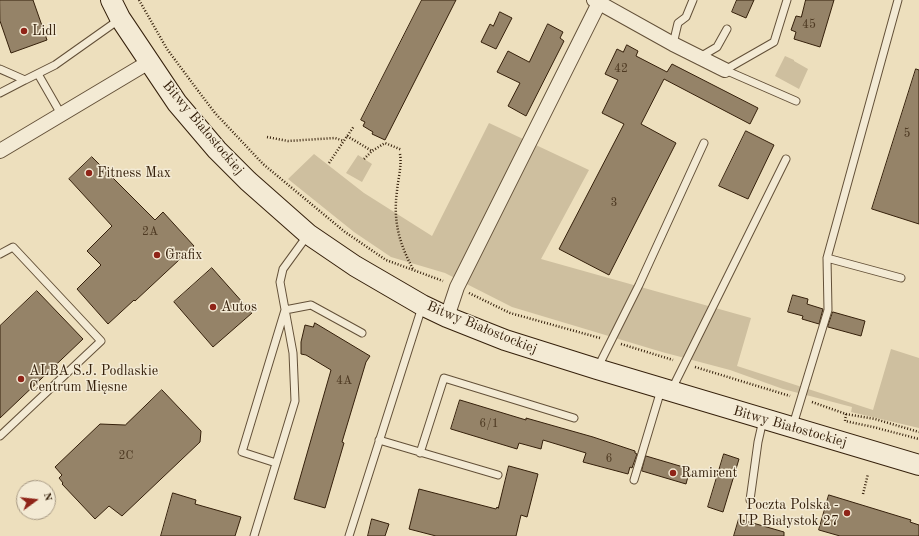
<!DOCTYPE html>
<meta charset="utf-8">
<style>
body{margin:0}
#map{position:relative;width:919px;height:536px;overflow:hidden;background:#eddfbd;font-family:"Old Standard TT",serif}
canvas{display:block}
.north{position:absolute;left:16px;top:480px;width:40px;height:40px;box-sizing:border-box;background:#f3ead4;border:1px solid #a79984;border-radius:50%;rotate:75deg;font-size:11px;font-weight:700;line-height:16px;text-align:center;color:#35200b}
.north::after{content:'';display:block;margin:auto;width:14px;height:18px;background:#8f2418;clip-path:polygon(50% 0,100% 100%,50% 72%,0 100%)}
</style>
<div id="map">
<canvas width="919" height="536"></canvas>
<div class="north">N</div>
</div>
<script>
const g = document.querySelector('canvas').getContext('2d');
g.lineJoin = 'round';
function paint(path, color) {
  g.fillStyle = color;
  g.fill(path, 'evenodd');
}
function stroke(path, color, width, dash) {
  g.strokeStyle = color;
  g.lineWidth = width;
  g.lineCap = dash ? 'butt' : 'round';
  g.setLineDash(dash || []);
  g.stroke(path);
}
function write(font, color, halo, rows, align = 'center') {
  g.font = font + ' "Old Standard TT",serif';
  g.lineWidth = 3;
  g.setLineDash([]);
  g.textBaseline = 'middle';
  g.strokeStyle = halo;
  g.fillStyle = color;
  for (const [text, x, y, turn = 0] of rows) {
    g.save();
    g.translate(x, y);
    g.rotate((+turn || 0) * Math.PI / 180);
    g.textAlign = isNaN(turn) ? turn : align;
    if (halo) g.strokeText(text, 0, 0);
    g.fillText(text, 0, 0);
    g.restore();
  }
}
paint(new Path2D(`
 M 785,56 L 794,60 L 794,61 L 808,69 L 799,89 L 775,76 Z
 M 489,123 L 589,170 L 541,259 L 751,318 L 737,366 L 873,410 L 891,349 L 919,358 L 919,428 L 851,412 L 852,407 L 783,389 L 730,370 L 662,352 L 512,307 L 445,273 L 391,257 L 354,232 L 288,179 L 314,154 L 364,193 L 432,236 Z
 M 358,155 L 372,164 L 362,182 L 346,173 Z`), '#cebf9f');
const building = new Path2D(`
 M 0,0 L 33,0 L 47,40 L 11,53 L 0,21 Z
 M 422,0 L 456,0 L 385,140 L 372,134 L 373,132 L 363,126 L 365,122 L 361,120 Z
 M 737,0 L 754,0 L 746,18 L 732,12 Z
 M 806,0 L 834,0 L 820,47 L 794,39 L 796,32 L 791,30 L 796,16 L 801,17 Z
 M 500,12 L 512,18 L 496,49 L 481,42 L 490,24 L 493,26 Z
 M 548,24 L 563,32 L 560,38 L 564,41 L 526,116 L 508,106 L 520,83 L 497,72 L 508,51 L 529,62 Z
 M 627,45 L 638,51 L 636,56 L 667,72 L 672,64 L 758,108 L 750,124 L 664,79 L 641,124 L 676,143 L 609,275 L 559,249 L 624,124 L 602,113 L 618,80 L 605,74 L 617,49 L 623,52 Z
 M 916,69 L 919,70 L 919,224 L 872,209 Z
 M 746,131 L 774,145 L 748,199 L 719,186 Z
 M 92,157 L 155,220 L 163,212 L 194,246 L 135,301 L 134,300 L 108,324 L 77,289 L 101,265 L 87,251 L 112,226 L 69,179 Z
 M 212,268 L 252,313 L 213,347 L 174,302 Z
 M 37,291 L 83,339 L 0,418 L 0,326 Z
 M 793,295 L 808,299 L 807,304 L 823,309 L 819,324 L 802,319 L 803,316 L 788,312 Z
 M 833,312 L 865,321 L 861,336 L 828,327 Z
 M 315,323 L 370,356 L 366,362 L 342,442 L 344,443 L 325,508 L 294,499 L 331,370 L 306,355 L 301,354 L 301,342 L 305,325 L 313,327 Z
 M 162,390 L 201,431 L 200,442 L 122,516 L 109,506 L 95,519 L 62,484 L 63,483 L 59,478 L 62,475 L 55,467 L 100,424 L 125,425 Z
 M 460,400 L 526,420 L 526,418 L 593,437 L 635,451 L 635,453 L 637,454 L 632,468 L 630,467 L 628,474 L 583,462 L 586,453 L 543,440 L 541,449 L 519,443 L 517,449 L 451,429 Z
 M 724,454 L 739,459 L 723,512 L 708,507 Z
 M 646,456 L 690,469 L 686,484 L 642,471 Z
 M 509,466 L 538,474 L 527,517 L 521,515 L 516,536 L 436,536 L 409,529 L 419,489 L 496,509 L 497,507 L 498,508 Z
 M 173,493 L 196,500 L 195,504 L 241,517 L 235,536 L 161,536 Z
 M 829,495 L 911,520 L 910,522 L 919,525 L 919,536 L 840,536 L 819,530 Z
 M 372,519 L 389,524 L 385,536 L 368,536 Z
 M 739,519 L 784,532 L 784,536 L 734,536 Z`);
paint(building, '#958368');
stroke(building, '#35200b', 1);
const lane = new Path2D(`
 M 673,44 L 678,23 L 686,17 L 693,0
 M 700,57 L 717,47 L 727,29
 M 0,69 L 25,80 L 55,65 L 120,19
 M 725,70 L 774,42 L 787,0
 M 725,70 L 796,101
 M 38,74 L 61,114
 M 0,93 L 25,80
 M 0,254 L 13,247 L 101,341 L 0,436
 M 827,258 L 901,278
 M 598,367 L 639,285 L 704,143
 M 672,389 L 786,159
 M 793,425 L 828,310 L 827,258 L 898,0
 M 379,440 L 498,475
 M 420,453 L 444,378 L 574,418
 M 276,463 L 242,452 L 285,310 L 311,305 L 362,333
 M 634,480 L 661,390
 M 750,500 L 758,442 L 763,420
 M 254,536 L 295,401 L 293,353 L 280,282 L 283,269 L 307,236
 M 349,536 L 422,307`);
const street = new Path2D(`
 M 594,0 L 673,44 L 725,70
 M 0,151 L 149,62
 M 447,317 L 457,287 L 599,3`);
const secondary = new Path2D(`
 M 111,0 L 120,18 L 177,103 L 217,150 L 248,181 L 308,234 L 355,266 L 422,305 L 447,317 L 505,340 L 597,369 L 919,465`);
stroke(lane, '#635038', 9);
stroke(street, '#635038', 16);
stroke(secondary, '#35200b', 22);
stroke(new Path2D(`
 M 139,0 L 167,49 L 196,88 L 215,113 L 263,164 L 345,232 L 386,260 L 443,281
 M 347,136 L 372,151
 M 267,137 L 288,141 L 335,138 L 344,141
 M 400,154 C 402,166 398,179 397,191 C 393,221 399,243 413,269
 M 364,159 L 372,151 L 385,143 L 402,150
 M 329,163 L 354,126
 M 469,293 L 510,313 L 600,338
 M 621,344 L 673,360
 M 695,367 L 790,396
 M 812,402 L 846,414 L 875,419 L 919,432
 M 846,414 L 845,421 L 873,427 L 919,439
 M 863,494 L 868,474`), '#35200b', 2.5, [1, 2]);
stroke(lane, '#f3ead4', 7);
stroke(street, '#f3ead4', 14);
stroke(secondary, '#f3ead4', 20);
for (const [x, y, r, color] of [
 [24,31,4,"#8f2418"],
 [89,173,4,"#8f2418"],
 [157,255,4,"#8f2418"],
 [213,307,4,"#8f2418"],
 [21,379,4,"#8f2418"],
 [673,473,4,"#8f2418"],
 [847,513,4,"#8f2418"]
]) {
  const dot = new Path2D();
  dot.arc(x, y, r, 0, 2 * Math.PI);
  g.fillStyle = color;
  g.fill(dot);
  stroke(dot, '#f3ead4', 1.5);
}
write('12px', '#4d3922', null, [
 ["45",809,25],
 ["42",621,69],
 ["5",907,134],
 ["3",614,203],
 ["2A",150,232],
 ["4A",344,381],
 ["6/1",489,424],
 ["2C",126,456],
 ["6",609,459]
]);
write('14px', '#35200b', '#f3ead4', [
 ["Lidl",32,31],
 ["Fitness Max",97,173],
 ["Grafix",165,255],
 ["Autos",221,307],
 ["ALBA S.J. Podlaskie",29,371],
 ["Centrum Mięsne",29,387],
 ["Ramirent",681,473],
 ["Poczta Polska -",839,505,"right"],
 ["UP Białystok 27",839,521,"right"]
], 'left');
write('14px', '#35200b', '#f3ead4', [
 ["Bitwy Białostockiej",203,128,50],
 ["Bitwy Białostockiej",482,328,22],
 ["Bitwy Białostockiej",790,427,16]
]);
</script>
